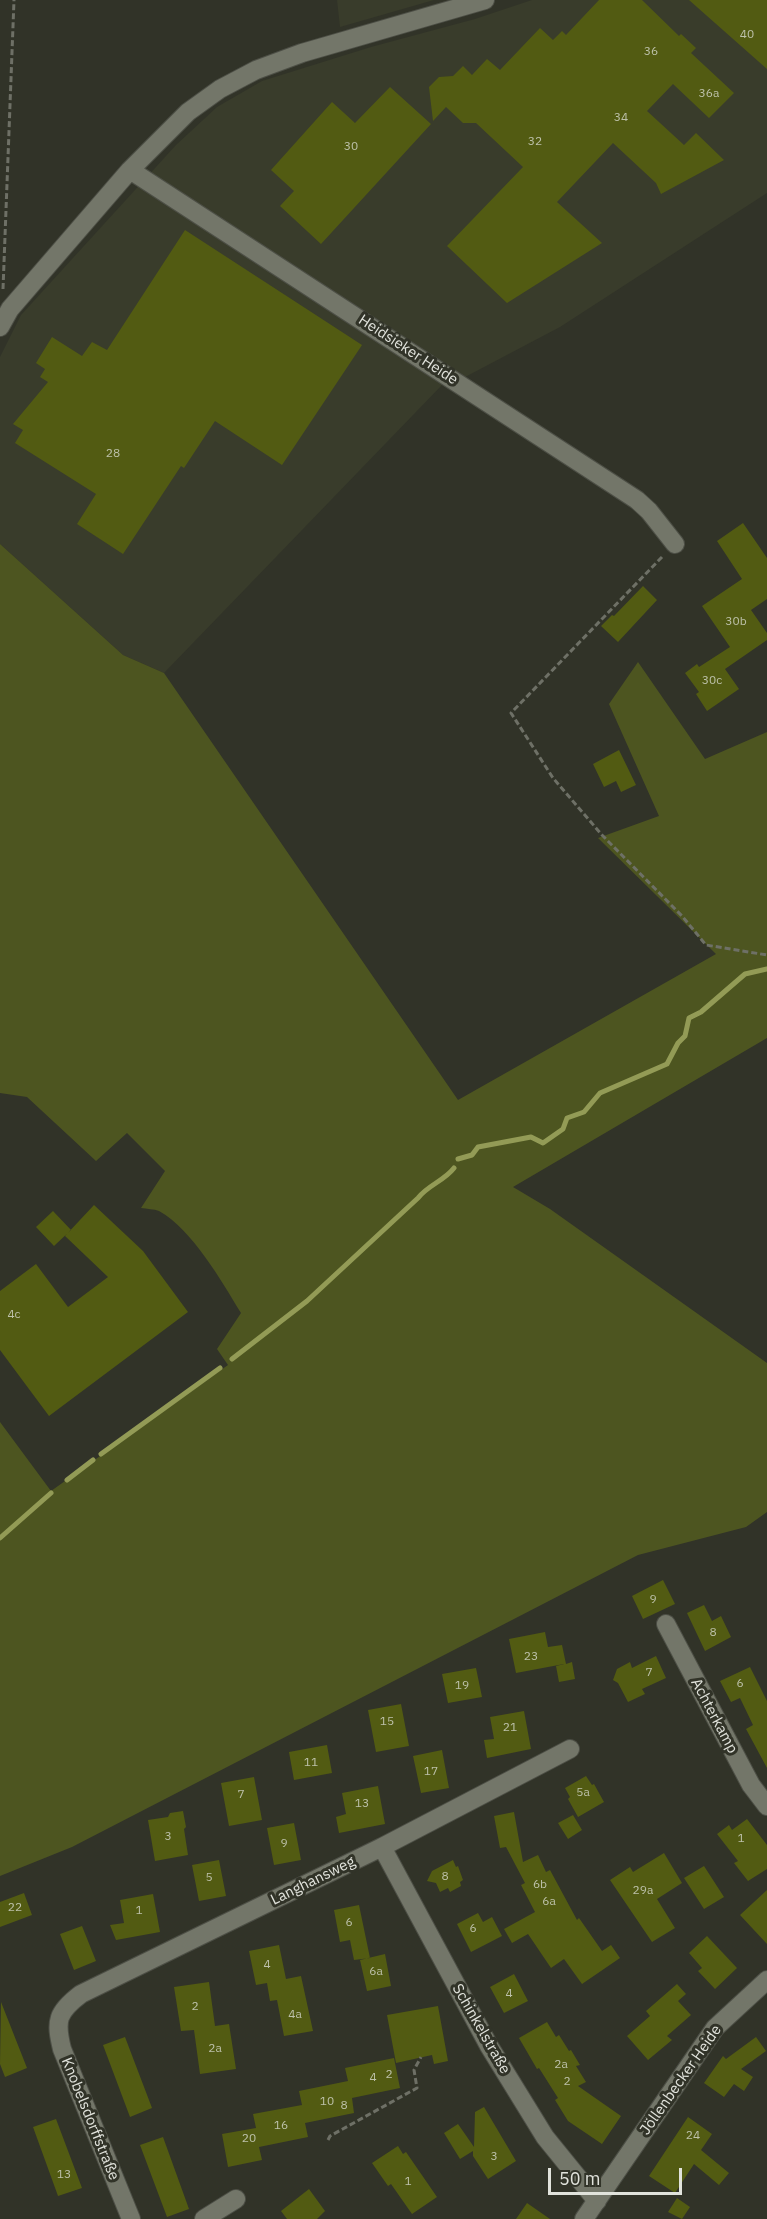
<!DOCTYPE html>
<meta charset="utf-8">
<style>
body{margin:0}
#map{position:relative;width:767px;height:2219px;overflow:hidden;background:#313328;font-family:"IBM Plex Sans",sans-serif}
canvas{display:block}
.scale{position:absolute;left:548px;top:2168px;width:134px;height:27px;box-sizing:border-box;border:3px solid #e1e3dc;border-top:0;padding-left:8px;font-size:18px;line-height:21px;white-space:nowrap;color:#e1e3dc;-webkit-text-stroke:4px #313328;paint-order:stroke}
</style>
<div id="map">
<canvas width="767" height="2219"></canvas>
<div class="scale">50 m</div>
</div>
<script>
const g = document.querySelector('canvas').getContext('2d');
g.lineJoin = 'round';
function paint(path, color) {
  g.fillStyle = color;
  g.fill(path, 'evenodd');
}
function stroke(path, color, width, dash) {
  g.strokeStyle = color;
  g.lineWidth = width;
  g.lineCap = dash ? 'butt' : 'round';
  g.setLineDash(dash || []);
  g.stroke(path);
}
function write(font, color, halo, rows, align = 'center') {
  g.font = font + ' "IBM Plex Sans",sans-serif';
  g.lineWidth = 6;
  g.setLineDash([]);
  g.textBaseline = 'middle';
  g.strokeStyle = halo;
  g.fillStyle = color;
  for (const [text, x, y, turn = 0] of rows) {
    g.save();
    g.translate(x, y);
    g.rotate((+turn || 0) * Math.PI / 180);
    g.textAlign = isNaN(turn) ? turn : align;
    if (halo) g.strokeText(text, 0, 0);
    g.fillText(text, 0, 0);
    g.restore();
  }
}
paint(new Path2D(`
 M 337,0 L 434,0 L 340,27 Z
 M 532,0 L 767,0 L 767,193 L 560,327 L 467,376 L 442,385 L 164,673 L 123,655 L 0,544 L 0,357 L 21,315 L 176,145 L 217,107 L 262,81 L 371,47 L 475,19 Z`), '#393c2b');
paint(new Path2D(`
 M 0,544 L 123,655 L 164,673 L 458,1100 L 716,954 L 598,838 L 659,816 L 609,704 L 638,662 L 705,759 L 767,732 L 767,1038 L 513,1187 L 550,1209 L 767,1363 L 767,1512 L 746,1527 L 638,1555 L 72,1847 L 0,1876 L 0,1422 L 51,1491 L 228,1365 L 217,1349 L 241,1313 C 222,1282 192,1229 159,1211 C 154,1209 147,1209 141,1208 L 165,1171 L 127,1133 L 96,1161 L 27,1097 L 0,1093 Z`), '#4d5520');
stroke(new Path2D(`
 M 458,1159 L 472,1155 L 478,1147 L 531,1137 L 543,1143 L 563,1129 L 567,1118 L 584,1112 L 600,1093 L 667,1064 L 678,1043 L 685,1036 L 689,1018 L 701,1012 L 745,974 L 767,969
 M 232,1359 L 307,1301 L 418,1198 C 428,1185 444,1181 454,1168
 M 101,1454 L 220,1368
 M 67,1480 L 93,1460
 M 0,1538 L 51,1493`), '#939b56', 5);
paint(new Path2D(`
 M 599,0 L 642,0 L 679,36 L 681,34 L 696,48 L 691,53 L 734,93 L 709,118 L 673,84 L 647,111 L 684,145 L 696,133 L 724,160 L 661,194 L 656,183 L 613,143 L 557,202 L 602,243 L 507,303 L 447,246 L 523,167 L 476,123 L 463,123 L 446,107 L 433,121 L 429,87 L 439,77 L 453,76 L 463,66 L 472,75 L 487,59 L 500,70 L 540,28 L 553,40 L 562,31 L 566,35 Z
 M 689,0 L 767,0 L 767,69 Z
 M 390,87 L 431,124 L 321,244 L 280,206 L 294,191 L 271,170 L 332,102 L 355,123 Z
 M 185,230 L 362,345 L 282,465 L 215,421 L 184,468 L 181,466 L 123,554 L 77,524 L 96,494 L 15,443 L 23,430 L 13,424 L 48,382 L 40,377 L 45,369 L 36,363 L 52,337 L 82,356 L 92,342 L 107,350 Z
 M 743,523 L 767,558 L 767,599 L 751,610 L 767,633 L 767,640 L 725,669 L 739,689 L 707,711 L 696,694 L 699,692 L 685,673 L 697,664 L 699,667 L 730,647 L 702,606 L 742,579 L 717,541 Z
 M 643,586 L 657,600 L 618,642 L 601,626 L 612,615 L 614,616 Z
 M 619,750 L 636,785 L 621,792 L 616,781 L 604,787 L 593,764 Z
 M 94,1205 L 143,1251 L 188,1312 L 49,1416 L 0,1350 L 0,1291 L 36,1264 L 68,1307 L 108,1277 L 65,1236 Z
 M 53,1211 L 71,1230 L 54,1246 L 36,1227 Z
 M 663,1580 L 675,1604 L 643,1619 L 632,1596 Z
 M 704,1605 L 712,1621 L 721,1616 L 731,1637 L 705,1651 L 687,1613 Z
 M 545,1632 L 548,1647 L 562,1645 L 566,1664 L 572,1662 L 575,1679 L 559,1682 L 556,1666 L 564,1664 L 516,1673 L 509,1639 Z
 M 656,1656 L 666,1678 L 642,1689 L 645,1694 L 628,1702 L 618,1683 L 613,1680 L 617,1669 L 630,1662 L 632,1668 Z
 M 750,1667 L 767,1701 L 767,1768 L 746,1729 L 753,1725 L 740,1698 L 731,1702 L 720,1681 Z
 M 476,1668 L 482,1697 L 448,1703 L 442,1674 Z
 M 401,1704 L 409,1746 L 376,1752 L 368,1710 Z
 M 524,1711 L 531,1749 L 487,1758 L 484,1740 L 494,1739 L 490,1717 Z
 M 327,1745 L 332,1773 L 294,1780 L 289,1752 Z
 M 442,1750 L 449,1788 L 421,1793 L 413,1756 Z
 M 586,1776 L 592,1785 L 594,1784 L 604,1802 L 578,1817 L 568,1799 L 570,1797 L 565,1788 Z
 M 254,1777 L 262,1820 L 229,1826 L 221,1783 Z
 M 378,1786 L 385,1824 L 339,1833 L 336,1817 L 346,1814 L 342,1793 Z
 M 183,1811 L 186,1827 L 184,1829 L 188,1855 L 155,1861 L 148,1820 L 168,1817 L 170,1813 Z
 M 514,1812 L 523,1862 L 538,1855 L 546,1872 L 550,1870 L 577,1920 L 579,1918 L 602,1951 L 611,1945 L 620,1958 L 582,1984 L 564,1959 L 551,1968 L 528,1934 L 512,1943 L 504,1929 L 535,1912 L 521,1885 L 525,1883 L 506,1847 L 500,1848 L 494,1816 Z
 M 573,1815 L 582,1830 L 568,1839 L 558,1823 Z
 M 747,1819 L 767,1845 L 767,1869 L 748,1881 L 734,1863 L 738,1861 L 717,1834 L 729,1825 L 732,1830 Z
 M 294,1823 L 301,1860 L 274,1865 L 267,1828 Z
 M 664,1853 L 682,1883 L 657,1899 L 675,1928 L 652,1942 L 610,1880 L 630,1867 L 633,1872 Z
 M 219,1860 L 226,1896 L 199,1901 L 192,1865 Z
 M 453,1860 L 456,1867 L 458,1866 L 463,1880 L 460,1882 L 461,1886 L 450,1892 L 448,1888 L 440,1892 L 436,1883 L 427,1881 L 432,1871 Z
 M 704,1866 L 724,1897 L 704,1909 L 684,1878 Z
 M 767,1890 L 767,1944 L 740,1915 Z
 M 24,1893 L 32,1915 L 0,1927 L 0,1902 Z
 M 153,1894 L 160,1932 L 116,1940 L 110,1925 L 124,1923 L 120,1900 Z
 M 359,1905 L 370,1958 L 354,1960 L 350,1940 L 340,1942 L 334,1910 Z
 M 478,1913 L 483,1922 L 492,1917 L 502,1936 L 471,1952 L 457,1924 Z
 M 82,1926 L 96,1961 L 74,1970 L 60,1934 Z
 M 707,1936 L 737,1968 L 715,1989 L 698,1971 L 702,1968 L 689,1953 Z
 M 279,1945 L 286,1979 L 301,1976 L 313,2031 L 284,2036 L 277,2000 L 270,2001 L 267,1983 L 256,1985 L 249,1951 Z
 M 385,1954 L 391,1986 L 367,1991 L 360,1960 Z
 M 514,1974 L 528,2001 L 504,2013 L 490,1987 Z
 M 209,1982 L 215,2026 L 229,2024 L 236,2069 L 200,2074 L 194,2030 L 181,2031 L 174,1987 Z
 M 677,1984 L 686,1994 L 678,2001 L 691,2015 L 667,2036 L 672,2040 L 648,2060 L 627,2036 L 650,2016 L 646,2011 Z
 M 1,2002 L 27,2068 L 5,2077 L 0,2064 Z
 M 438,2006 L 448,2061 L 434,2064 L 432,2055 L 396,2063 L 387,2015 Z
 M 547,2022 L 556,2037 L 559,2035 L 569,2051 L 571,2050 L 580,2065 L 576,2066 L 586,2082 L 578,2086 L 621,2116 L 602,2144 L 568,2121 L 555,2100 L 558,2098 L 539,2068 L 537,2069 L 519,2038 Z
 M 125,2037 L 152,2108 L 130,2117 L 103,2045 Z
 M 756,2037 L 766,2051 L 741,2069 L 753,2077 L 744,2091 L 734,2084 L 724,2097 L 704,2083 L 723,2056 L 726,2059 Z
 M 394,2058 L 400,2088 L 352,2098 L 354,2113 L 305,2123 L 308,2137 L 259,2147 L 262,2160 L 228,2167 L 222,2134 L 256,2128 L 253,2114 L 302,2105 L 299,2091 L 348,2081 L 345,2068 Z
 M 484,2107 L 516,2161 L 488,2179 L 473,2156 L 473,2151 L 460,2159 L 444,2133 L 458,2124 L 474,2147 L 475,2112 Z
 M 688,2117 L 712,2134 L 701,2150 L 729,2173 L 719,2185 L 694,2164 L 675,2193 L 649,2176 Z
 M 56,2119 L 82,2188 L 58,2196 L 33,2127 Z
 M 163,2137 L 189,2209 L 167,2217 L 140,2145 Z
 M 398,2146 L 403,2154 L 406,2152 L 437,2197 L 412,2214 L 391,2184 L 388,2186 L 372,2163 Z
 M 309,2189 L 325,2211 L 317,2219 L 287,2219 L 281,2211 Z
 M 677,2198 L 690,2207 L 682,2219 L 668,2212 Z
 M 527,2203 L 550,2219 L 516,2219 Z`), '#525b12');
const street = new Path2D(`
 M 130,170 L 637,500 L 649,511 L 675,544
 M 0,327 L 10,309 L 130,170 L 188,112 L 220,89 L 256,70 L 302,53 L 485,0
 M 666,1624 L 751,1785 L 767,1806
 M 382,1847 L 489,2046 L 545,2137 L 597,2201
 M 131,2219 L 62,2049 C 55,2021 57,2012 81,1994 L 382,1847 L 570,1749
 M 204,2219 L 236,2199
 M 584,2219 L 715,2028 L 767,1980`);
stroke(street, '#4d4f46', 20);
stroke(new Path2D(`
 M 3,289 L 14,0
 M 662,557 L 511,713 L 553,778 L 602,835 L 682,916 L 706,945 L 767,955
 M 328,2140 L 330,2136 L 417,2088 L 414,2070 L 421,2057`), '#6e7066', 3, [6, 3]);
stroke(street, '#737669', 18);
write('12px', '#bdc1aa', null, [
 ["40",747,35],
 ["36",651,52],
 ["36a",709,94],
 ["34",621,118],
 ["32",535,142],
 ["30",351,147],
 ["28",113,454],
 ["30b",736,622],
 ["30c",712,681],
 ["4c",14,1315],
 ["9",653,1600],
 ["8",713,1633],
 ["23",531,1657],
 ["7",649,1673],
 ["6",740,1684],
 ["19",462,1686],
 ["15",387,1722],
 ["21",510,1728],
 ["11",311,1763],
 ["17",431,1772],
 ["5a",583,1793],
 ["7",241,1795],
 ["13",362,1804],
 ["3",168,1837],
 ["1",741,1839],
 ["9",284,1844],
 ["8",445,1877],
 ["5",209,1878],
 ["6b",540,1885],
 ["29a",643,1891],
 ["6a",549,1902],
 ["22",15,1908],
 ["1",139,1911],
 ["6",349,1923],
 ["6",473,1929],
 ["4",267,1965],
 ["6a",376,1972],
 ["4",509,1994],
 ["2",195,2007],
 ["4a",295,2015],
 ["2a",215,2049],
 ["2a",561,2065],
 ["2",389,2075],
 ["4",373,2078],
 ["2",567,2082],
 ["10",327,2102],
 ["8",344,2106],
 ["16",281,2126],
 ["24",693,2136],
 ["20",249,2139],
 ["3",494,2157],
 ["13",64,2175],
 ["1",408,2182]
]);
write('15px', '#e1e3dc', '#313328', [
 ["Heidsieker Heide",408,350,33],
 ["Achterkamp",714,1716,62],
 ["Langhansweg",313,1881,-26],
 ["Schinkelstraße",481,2029,60],
 ["Jöllenbecker Heide",681,2080,-55],
 ["Knobelsdorffstraße",90,2119,68]
]);
</script>
